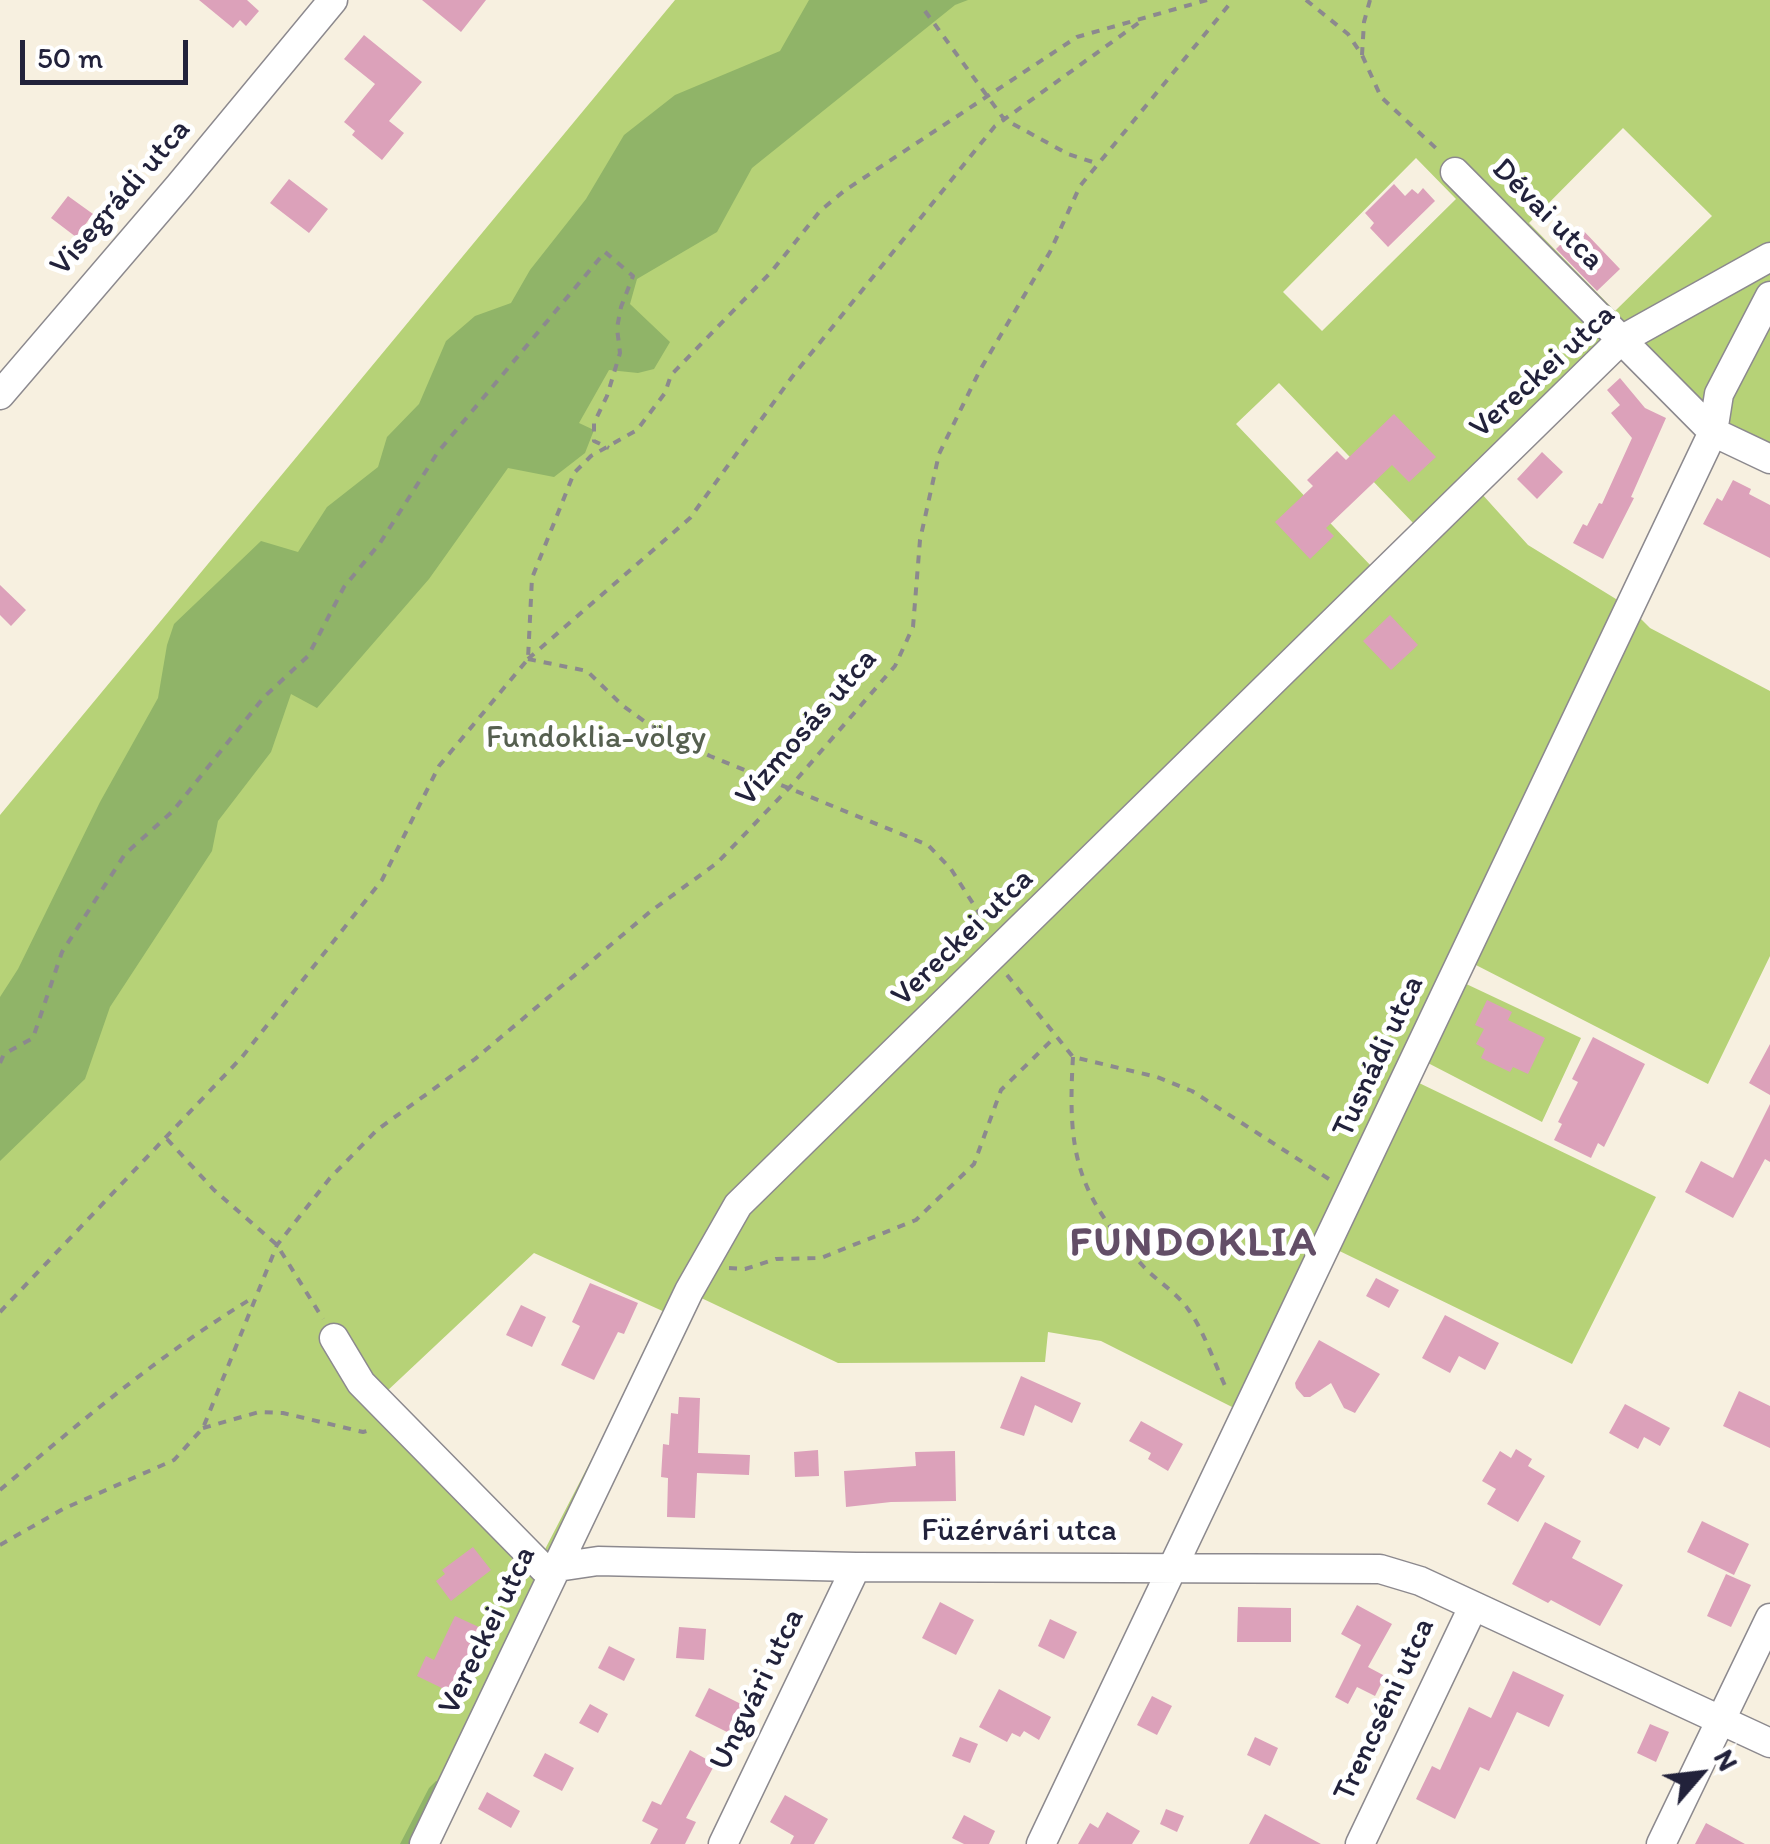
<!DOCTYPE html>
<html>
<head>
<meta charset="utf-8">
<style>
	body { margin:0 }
	#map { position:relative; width:1770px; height:1844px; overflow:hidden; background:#f7f0e0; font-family:Itim,sans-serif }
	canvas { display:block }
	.north { position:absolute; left:1650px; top:1724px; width:100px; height:100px; -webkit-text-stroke:8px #fff; paint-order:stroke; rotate:62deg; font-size:28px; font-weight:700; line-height:40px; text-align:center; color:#22223b }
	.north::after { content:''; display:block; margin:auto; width:35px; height:45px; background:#22223b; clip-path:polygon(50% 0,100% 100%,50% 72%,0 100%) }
	.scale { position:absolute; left:20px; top:40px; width:168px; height:45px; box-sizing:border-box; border:5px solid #22223b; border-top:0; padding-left:12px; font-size:30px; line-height:35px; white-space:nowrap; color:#22223b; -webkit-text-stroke:8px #fff; paint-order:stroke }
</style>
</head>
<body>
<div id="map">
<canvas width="1770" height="1844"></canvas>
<div class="north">N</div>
<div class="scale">50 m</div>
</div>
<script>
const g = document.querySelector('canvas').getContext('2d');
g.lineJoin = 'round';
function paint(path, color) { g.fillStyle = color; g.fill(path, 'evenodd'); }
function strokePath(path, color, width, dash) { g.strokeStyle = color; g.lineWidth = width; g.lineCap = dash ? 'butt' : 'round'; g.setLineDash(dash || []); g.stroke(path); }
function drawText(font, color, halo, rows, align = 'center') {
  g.font = font + ' Itim,sans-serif'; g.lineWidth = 10; g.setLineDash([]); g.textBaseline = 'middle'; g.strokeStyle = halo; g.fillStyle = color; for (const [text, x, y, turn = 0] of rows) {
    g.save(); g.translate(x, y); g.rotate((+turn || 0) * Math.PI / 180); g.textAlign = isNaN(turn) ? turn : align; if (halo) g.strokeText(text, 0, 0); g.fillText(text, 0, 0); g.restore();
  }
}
const green = new Path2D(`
	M675,0H1770V447L1728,427L1638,339L1481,493L1528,545L1629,607L1650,628L1770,691V956L1708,1084L1472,963L1462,982L1581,1038L1542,1122L1426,1062L1417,1082L1656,1197L1572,1364L1323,1243L1240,1411L1101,1341L1048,1332L1045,1362L838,1363L695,1295L417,1844H0V815ZM1623,128L1712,216L1615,311L1529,223ZM1416,158L1456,199L1322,331L1283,292ZM1279,383L1415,525L1372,567L1236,424ZM534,1253L667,1313L540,1559L386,1392Z`);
const forest = new Path2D(`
	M809,0H968L955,5L752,168L717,232L637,279L630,304L670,342L654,369L638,373L609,370L579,423L594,430L585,453L554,477L508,468L429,579L317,708L291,694L271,752L218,821L212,851L110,1007L85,1079L0,1161V997L18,969L100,802L158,698L167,645L174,624L261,541L298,552L327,507L378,467L387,437L419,404L446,341L475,316L511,303L530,270L586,199L624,135L675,95L780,51Z
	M436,1781L447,1783L417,1844H400L429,1788Z`);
const building = new Path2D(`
	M199,0H247L259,11L246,26L240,20L233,28Z
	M422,0H486L461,32Z
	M364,35L422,82L389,121L404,133L382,160L352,135L355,131L344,122L375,84L344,59Z
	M289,179L328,209L309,233L270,203Z
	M1394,184L1405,196L1412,189L1418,194L1423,188L1435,201L1388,247L1370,228L1374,223L1365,213Z
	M68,196L93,214L76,237L51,218Z
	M1579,226L1620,269L1597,291L1556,249Z
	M1620,378L1645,408L1666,418L1631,497L1634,498L1603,559L1573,543L1583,524L1587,526L1599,503L1602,504L1632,438L1611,413L1620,405L1607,390Z
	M1394,414L1436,457L1409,482L1392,465L1326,528L1334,536L1310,559L1275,522L1313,486L1307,480L1337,451L1346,460Z
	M1542,452L1563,472L1537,499L1517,479Z
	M1733,480L1751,489L1749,494L1770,505V558L1703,524L1717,498L1722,501Z
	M0,585L26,610L11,626L0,615Z
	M1390,615L1418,645L1391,670L1363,641Z
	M1487,1000L1512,1012L1508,1020L1545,1038L1528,1074L1513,1067L1510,1072L1481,1058L1485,1049L1476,1044L1484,1029L1475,1025Z
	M1593,1037L1645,1064L1604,1147L1598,1143L1591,1158L1554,1140L1562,1124L1558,1122L1578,1082L1572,1079Z
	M1770,1044V1095L1749,1083Z
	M1770,1104V1162L1765,1159L1733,1218L1685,1192L1701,1161L1733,1178Z
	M1376,1278L1399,1290L1389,1308L1366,1296Z
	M590,1283L638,1303L624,1334L618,1332L594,1380L561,1365L580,1326L572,1322Z
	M521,1305L546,1317L532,1347L506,1335Z
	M1445,1315L1499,1343L1485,1370L1459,1356L1450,1373L1422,1358Z
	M1319,1340L1380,1374L1355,1413L1344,1408L1331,1383L1310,1397H1304L1296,1388L1295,1383Z
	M1021,1376L1081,1403L1072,1423L1035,1405L1024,1436L1000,1428Z
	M1739,1391L1770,1406V1448L1723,1426Z
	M679,1397L700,1398L698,1453L750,1455L749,1475L697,1473L695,1518L667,1517L668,1478L661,1477L663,1444L669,1445L671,1413L678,1414Z
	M1625,1404L1670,1428L1660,1446L1644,1437L1638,1449L1609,1433Z
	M1141,1421L1183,1444L1168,1471L1148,1459L1151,1453L1129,1441Z
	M1516,1449L1532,1459L1528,1466L1545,1476L1518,1522L1487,1504L1496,1489L1482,1481L1500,1451L1511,1458Z
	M818,1450L819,1476L795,1477L794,1452Z
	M955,1451L956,1501L891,1502L846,1507L844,1471L916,1466L915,1452Z
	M1702,1521L1749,1544L1734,1575L1687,1552Z
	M1545,1522L1581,1541L1572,1558L1623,1585L1600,1626L1551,1600L1548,1603L1512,1584Z
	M473,1547L491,1570L451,1601L436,1581L445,1574L442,1570Z
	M1726,1574L1751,1585L1731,1627L1707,1616Z
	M940,1602L974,1620L956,1655L922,1638Z
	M1357,1605L1392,1624L1368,1667L1385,1676L1375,1696L1357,1687L1348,1704L1335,1697L1361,1645L1341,1634Z
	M1238,1607L1291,1608V1642H1237Z
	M455,1616L483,1629L452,1693L417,1676L426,1656L434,1660Z
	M1050,1619L1077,1632L1064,1659L1038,1646Z
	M679,1627L706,1629L704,1660L676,1658Z
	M609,1646L635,1659L624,1681L598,1668Z
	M1513,1671L1564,1695L1549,1727L1517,1712L1489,1771L1480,1767L1455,1819L1416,1799L1432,1766L1440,1770L1469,1707L1491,1718Z
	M709,1688L749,1708L735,1736L695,1716Z
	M999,1689L1051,1717L1039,1740L1024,1731L1020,1737L1012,1733L1007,1742L979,1727Z
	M1152,1696L1172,1706L1157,1735L1137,1725Z
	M590,1704L608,1714L598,1733L579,1723Z
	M1650,1724L1669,1732L1656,1762L1637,1753Z
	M960,1737L978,1744L970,1763L952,1756Z
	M1255,1737L1278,1748L1270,1766L1247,1755Z
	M690,1750L715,1764L686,1818L696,1822L685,1844H650L658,1829L642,1821L652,1801L661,1805Z
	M545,1753L574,1768L562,1791L533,1776Z
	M487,1792L520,1811L511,1828L478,1809Z
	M785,1795L828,1819L814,1844H790L794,1836L770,1822Z
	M1166,1809L1184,1816L1177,1832L1160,1824Z
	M1107,1812L1140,1831L1132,1844H1078L1090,1823L1098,1828Z
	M1265,1814L1321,1844H1249Z
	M964,1815L995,1831L989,1844H964L952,1838Z
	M1706,1823L1745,1844H1695Z`);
const path = new Path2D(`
	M1306,0L1348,34L1362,55L1381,97L1439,151
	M925,11L1004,119L1068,154L1099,164
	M1362,55L1364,22L1370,0
	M528,659L690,518L792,377L995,126L1144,19
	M528,659L587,671L622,705L652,727L710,756L928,845L951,869L986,924
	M1007,975L1073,1057L1157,1077L1192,1091L1332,1181
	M1073,1057C1067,1154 1077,1195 1144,1267C1157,1281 1177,1293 1188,1309C1204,1330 1216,1368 1228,1392
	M0,1063L4,1054L33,1038L62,952L125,854L173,811L264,697L308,656L344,587L380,543L438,452L605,252L633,276L621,307L617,328L620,353L607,396L594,423V441L609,448
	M167,1139L214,1190L277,1245L323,1319
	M729,1268L745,1269L776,1259L821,1258L916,1220L974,1164L1001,1090L1055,1037
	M0,1312L242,1057L382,880L439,766L528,659L532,578L574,473L591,456L637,430L665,393L671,375L772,271L820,211L844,191L1077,37L1207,0
	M203,1428L259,1412L283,1413L363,1432L374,1429
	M0,1490C81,1421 162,1353 254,1297
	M0,1545L63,1509L174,1460L203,1428L277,1245L330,1178L377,1130L475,1059L651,911L717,863L790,787L895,666L913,627L920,540L939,454L980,370L1050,252L1080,186L1233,0`);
const street = new Path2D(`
	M1455,172L1713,432L1770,459
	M0,395L179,186L333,0
	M334,1338L361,1383L544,1569L598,1561L856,1567L1380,1569L1420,1581L1770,1743
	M424,1844L689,1291L738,1205L1621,340L1770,257
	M723,1844L856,1567
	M1041,1844L1713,432L1719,394L1770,296
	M1360,1844L1473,1607
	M1661,1844L1770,1618`);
const streetNames = [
	["Visegrádi utca",121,198,-49],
	["Dévai utca",1547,215,45],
	["Vereckei utca",1543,372,-42],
	["Vízmosás utca",807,728,-49],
	["Vereckei utca",963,938,-44],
	["Tusnádi utca",1379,1057,-65],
	["Füzérvári utca",1019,1532],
	["Vereckei utca",488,1631,-64],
	["Ungvári utca",758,1690,-64],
	["Trencséni utca",1385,1710,-65]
];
const parkNames = [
	["Fundoklia-völgy",596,739]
];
const districtNames = [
	["FUNDOKLIA",1194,1244]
];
paint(green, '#b6d277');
paint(forest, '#90b468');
paint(building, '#dca1ba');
strokePath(street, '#8c898e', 31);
strokePath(path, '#8c898e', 4, [8, 8]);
strokePath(street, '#fff', 28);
drawText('32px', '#22223b', '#fff', streetNames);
drawText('32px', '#566050', '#fff', parkNames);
g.letterSpacing = '2.5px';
drawText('bold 42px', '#634e67', '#fff', districtNames);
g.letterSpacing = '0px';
</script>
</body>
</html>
